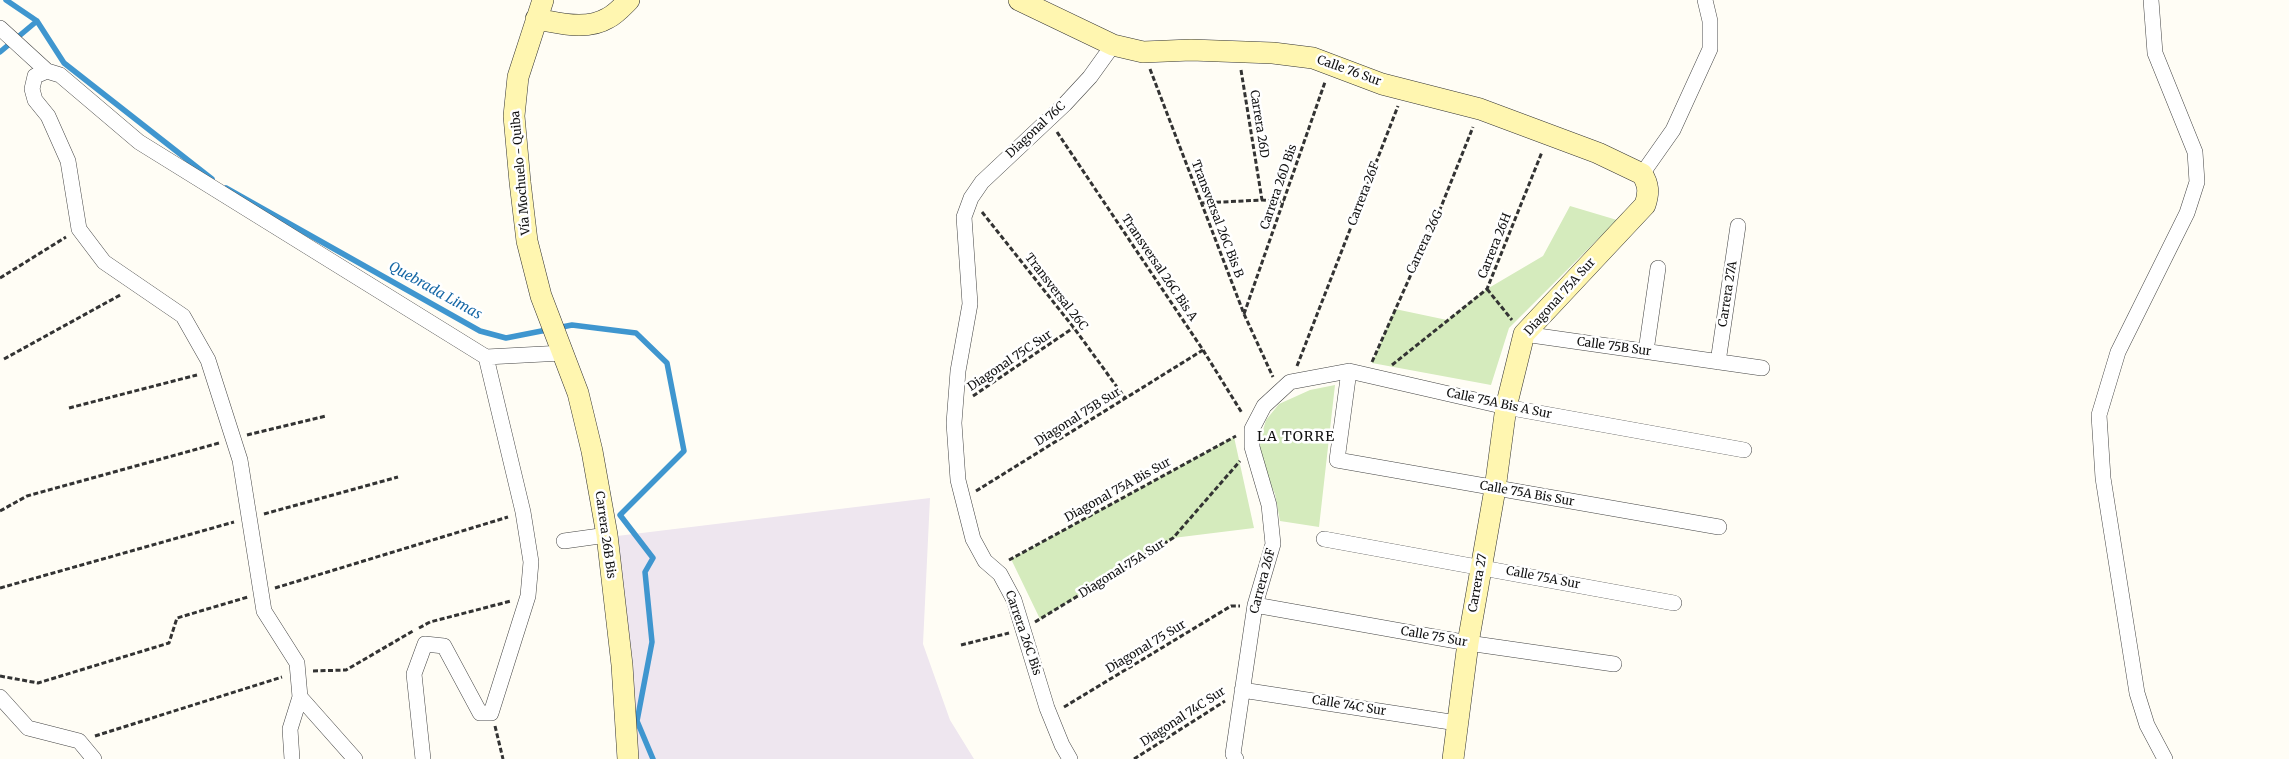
<!DOCTYPE html>
<html>
<head>
<meta charset="utf-8">
<style>
	body { margin:0 }
	canvas { display:block; background:#fffdf5 }
</style>
</head>
<body>
<canvas width="2289" height="759"></canvas>
<script>
const g = document.querySelector('canvas').getContext('2d');
g.lineJoin = 'round';
function paint(path, color) { g.fillStyle = color; g.fill(path, 'evenodd'); }
function strokePath(path, color, width, dash) { g.strokeStyle = color; g.lineWidth = width; g.lineCap = dash ? 'butt' : 'round'; g.setLineDash(dash || []); g.stroke(path); }
function drawText(font, color, halo, rows, align = 'center') {
  g.font = font + ' Merriweather,serif'; g.lineWidth = 5; g.setLineDash([]); g.textBaseline = 'middle'; g.strokeStyle = halo; g.fillStyle = color; for (const [text, x, y, turn = 0] of rows) {
    g.save(); g.translate(x, y); g.rotate((+turn || 0) * Math.PI / 180); g.textAlign = isNaN(turn) ? turn : align; if (halo) g.strokeText(text, 0, 0); g.fillText(text, 0, 0); g.restore();
  }
}
const industrial = new Path2D(`
	M930,498L923,644L950,720L974,759H637L617,536Z`);
const green = new Path2D(`
	M1570,206L1617,220L1509,328L1491,385L1372,363L1395,309L1447,320L1487,289L1543,256Z
	M1335,385L1319,527L1280,521L1275,494L1264,470L1258,447L1266,420L1279,404L1310,390Z
	M1234,437L1254,528L1173,538L1040,619L1011,559Z`);
const stream = new Path2D(`
	M6,0L37,21L64,63L212,179
	M0,52L37,21
	M226,188L480,331L506,338L572,325L636,333L667,363L684,451L620,515L653,558L645,572L652,642L637,721L653,759`);
const path = new Path2D(`
	M1150,69L1244,314L1273,377
	M1241,70L1262,200
	M1057,132L1203,350L1242,413
	M1201,203L1262,200L1284,202
	M982,212L1074,328L1125,398
	M0,278L66,237
	M1487,289L1512,320
	M1244,314L1325,82
	M4,359L122,294
	M1372,362L1441,207L1473,127
	M1392,365L1487,289L1542,152
	M1297,366L1398,106
	M973,396L1073,328
	M69,408L197,375
	M247,435L326,416
	M976,491L1203,350
	M0,511L27,496L219,443
	M264,514L398,477
	M1009,560L1236,436
	M0,588L234,522
	M275,588L508,517
	M1035,622L1173,538L1240,461
	M419,628L430,622L511,601
	M961,645L1009,633
	M313,671L346,670L413,631
	M0,676L38,683L169,643L177,618L248,597
	M1064,707L1231,606H1240
	M495,726L503,759
	M95,736L282,677
	M1134,759L1225,701`);
const street = new Path2D(`
	M2151,0L2155,53L2195,152L2197,182L2187,213L2118,352L2099,415L2103,478L2137,693L2147,725L2165,759
	M0,28L47,71
	M1642,174L1673,130L1710,49V21L1705,0
	M1524,334L1762,368
	M1646,351L1658,268
	M1718,362L1738,226
	M1349,371L1337,460L1719,527
	M1324,539L1674,603
	M564,541L607,535
	M1255,605L1468,643L1614,664
	M1242,690L1457,723
	M0,697L28,728L79,741L94,759
	M300,697L297,663L264,611L240,460L208,360L183,316L104,262L79,229L68,161L48,116L35,100L32,89L35,76L47,71L60,75L139,142L486,357L563,353
	M292,759L290,729L300,697L355,759
	M423,759L414,674L425,644L444,646L480,713H491L528,596L531,562L523,512L486,357
	M1070,759L1062,745L1047,708L1014,600L1000,574L985,561L973,539L958,480L954,423L958,371L970,304L964,217L971,198L982,182L1065,104L1090,77L1113,45
	M1236,759L1233,754L1255,605L1273,544L1269,505L1252,447V429L1264,406L1290,382L1349,371L1506,407L1744,450`);
const secondary = new Path2D(`
	M543,0L518,77L514,116L520,182L527,241L541,296L578,393L592,451L607,535L622,665L628,759
	M1019,0L1113,45L1143,52L1191,50L1273,53L1313,58L1382,84L1480,109L1598,153L1642,174C1649,185 1649,193 1645,205L1524,334L1506,407L1495,489L1468,643L1453,759
	M536,19C560,23 586,31 608,18C616,14 623,6 629,0`);
const streetNames = [
	["Calle 76 Sur",1349,71,20],
	["Carrera 26D",1259,124,81],
	["Diagonal 76C",1036,130,-43],
	["Vía Mochuelo - Quiba",521,173,-95],
	["Carrera 26D Bis",1279,187,-71],
	["Carrera 26F",1364,194,-69],
	["Transversal 26C Bis B",1217,219,69],
	["Carrera 26G",1425,242,-65],
	["Carrera 26H",1495,246,-68],
	["Transversal 26C Bis A",1159,268,56],
	["Transversal 26C",1056,292,52],
	["Carrera 27A",1728,294,-81],
	["Diagonal 75A Sur",1560,297,-48],
	["Calle 75B Sur",1614,347,8],
	["Diagonal 75C Sur",1010,361,-34],
	["Calle 75A Bis A Sur",1499,404,12],
	["Diagonal 75B Sur",1078,417,-32],
	["Diagonal 75A Bis Sur",1118,490,-29],
	["Calle 75A Bis Sur",1527,494,10],
	["Carrera 26B Bis",605,535,82],
	["Diagonal 75A Sur",1122,569,-32],
	["Calle 75A Sur",1543,578,11],
	["Carrera 26F",1263,581,-75],
	["Carrera 27",1478,583,-80],
	["Carrera 26C Bis",1023,633,71],
	["Calle 75 Sur",1434,637,10],
	["Diagonal 75 Sur",1146,647,-31],
	["Calle 74C Sur",1349,706,9],
	["Diagonal 74C Sur",1183,717,-33]
];
const waterNames = [
	["Quebrada Limas",435,291,29]
];
const neighbourhoodNames = [
	["LA TORRE",1296,437]
];
paint(industrial, '#eee6ef');
paint(green, '#d5ebbd');
strokePath(stream, '#3f96cf', 5.5);
strokePath(street, '#444', 16);
strokePath(secondary, '#333', 22);
strokePath(path, '#333', 3, [5, 2.5]);
strokePath(street, '#fff', 15);
strokePath(secondary, '#fff6b0', 21);
drawText('12px', '#111', '#fff', streetNames);
drawText('italic 14px', '#1768a6', '#fff', waterNames);
g.letterSpacing = '1px';
drawText('14px', '#111', '#fff', neighbourhoodNames);
g.letterSpacing = '0px';
</script>
</body>
</html>
